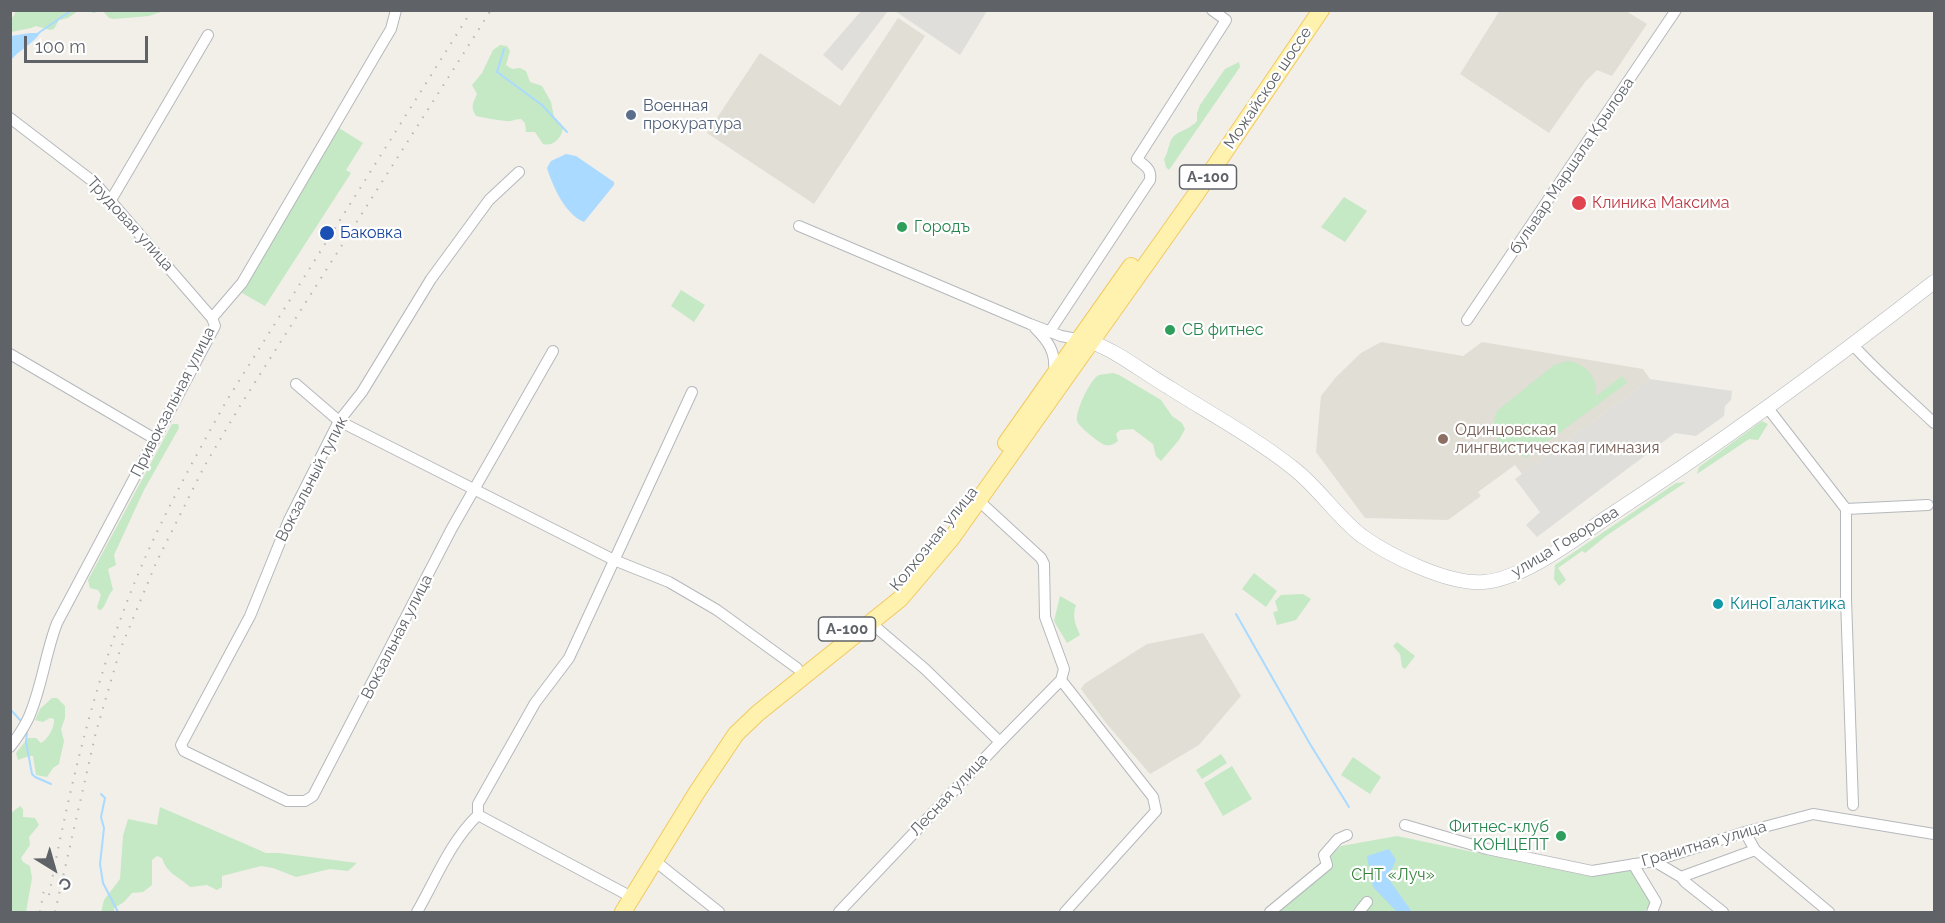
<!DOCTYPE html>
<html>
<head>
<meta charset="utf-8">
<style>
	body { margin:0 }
	#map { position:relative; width:1945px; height:923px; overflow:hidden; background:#f1efe8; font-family:Raleway,sans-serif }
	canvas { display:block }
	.frame { position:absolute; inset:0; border:12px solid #5f6368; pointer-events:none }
	.north { position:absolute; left:24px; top:839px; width:60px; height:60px; -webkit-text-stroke:4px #fff; paint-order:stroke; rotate:143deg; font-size:16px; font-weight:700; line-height:24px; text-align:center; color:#5f6368 }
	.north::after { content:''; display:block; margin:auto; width:21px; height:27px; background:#5f6368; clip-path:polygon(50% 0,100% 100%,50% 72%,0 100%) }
	.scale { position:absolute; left:24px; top:36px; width:124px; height:27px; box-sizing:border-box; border:3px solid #5f6368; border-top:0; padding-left:8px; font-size:18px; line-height:21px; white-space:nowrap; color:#5f6368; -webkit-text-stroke:4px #fff; paint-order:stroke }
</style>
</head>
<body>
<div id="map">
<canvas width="1945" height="923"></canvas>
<div class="frame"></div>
<div class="north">С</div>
<div class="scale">100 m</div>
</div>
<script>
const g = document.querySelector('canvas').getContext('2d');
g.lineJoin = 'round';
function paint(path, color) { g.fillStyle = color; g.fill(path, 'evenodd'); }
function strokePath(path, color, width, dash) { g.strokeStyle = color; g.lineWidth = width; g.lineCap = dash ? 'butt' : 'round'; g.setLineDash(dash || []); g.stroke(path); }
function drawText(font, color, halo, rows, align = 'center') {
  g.font = font + ' Raleway,sans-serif'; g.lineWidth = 4.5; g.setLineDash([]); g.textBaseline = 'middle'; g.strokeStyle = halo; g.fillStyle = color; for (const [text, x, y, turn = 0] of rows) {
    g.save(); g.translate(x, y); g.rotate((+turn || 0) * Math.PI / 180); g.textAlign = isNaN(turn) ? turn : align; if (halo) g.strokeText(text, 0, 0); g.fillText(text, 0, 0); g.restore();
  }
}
const industrial = new Path2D(`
	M861,11H888L842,71L823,55Z
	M895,11H987L960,55Z
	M1650,379L1732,391L1731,400L1725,406L1724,416L1696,436L1675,433L1537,537L1526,525L1540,512L1515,479Z`);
const education = new Path2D(`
	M1500,10L1626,11L1647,24L1612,76L1597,70L1585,82L1549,133L1460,74Z
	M898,18L925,36L814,204L707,133L760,53L840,106Z
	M1381,342L1463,356L1482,342L1643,369L1650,379L1522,474L1515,465L1478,492L1481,496L1448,520L1365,518L1316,452L1321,396L1336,377L1361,353Z
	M1203,633L1241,696L1199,745L1150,774L1106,723L1081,689L1084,684L1147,644Z`);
const green = new Path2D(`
	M15,11V10L78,11L68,18L59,20L54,29L50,30L36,26L31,28L11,32V19L15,14Z
	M90,11H164L149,16L113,19L109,18L103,11L93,13Z
	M500,45L507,46L510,51L506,65L512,69L520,68L526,71L530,82L542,86L551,102L554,117L563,129C561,138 553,147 543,144L535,132H526L525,123L521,119C516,119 511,122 506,121C496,120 486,118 476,116C470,107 473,103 477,94L472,85L482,73L493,50Z
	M1239,62L1240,67L1169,170L1166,167L1164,159C1169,152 1168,141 1175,135C1182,130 1190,129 1197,121V113L1200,105L1225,69Z
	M339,128L363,143L346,170L351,173L265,306L242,293Z
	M1344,197L1367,211L1345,242L1321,227Z
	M681,290L705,305L694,322L671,306Z
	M1567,361C1586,363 1598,377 1596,396L1622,376L1627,383L1525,458C1520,452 1515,453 1508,449C1494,442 1491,425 1497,411L1554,365Z
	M1113,373L1119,375L1161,400L1172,416L1182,423L1185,429L1179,440L1161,461L1156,456L1153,444L1133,429L1120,430L1116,434L1118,441C1114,444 1111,446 1105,445C1099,443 1079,427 1077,421C1075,412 1090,379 1099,375C1103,374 1108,374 1113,373Z
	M1762,421L1768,424L1758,440L1749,439L1697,474L1699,467Z
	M172,424H178L179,428L144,490L114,555L116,565L108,569L113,590C107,596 107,604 101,610H99L97,607L101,595L98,590L90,588L88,580Z
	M1686,482L1606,536L1585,553L1582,551L1558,568L1566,580L1559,586L1554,579L1555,565L1676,483Z
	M1254,573L1277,591L1266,607L1242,589Z
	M1303,594L1311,599L1296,620L1277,625L1273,612L1278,611L1275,601L1281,595Z
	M1060,596L1076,605C1072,616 1075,624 1080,635L1067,643L1054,621Z
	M1397,642L1415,656L1405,669L1402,667L1400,654L1393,646Z
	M52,698H57L65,706V718L61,729L64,741L59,764L53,768L47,777L36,775L33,756H29L18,760L16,753L28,738H36L41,743C48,739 55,727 54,719L50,718L43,722L35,720L40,709Z
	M1221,754L1227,763L1202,779L1196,770Z
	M1353,757L1381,777L1370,794L1341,775Z
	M1232,766L1252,799L1223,816L1204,783Z
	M20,806L23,809V817L35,818L39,825L29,837L30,845L21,858L23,862L30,866L32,878L26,912H11V813Z
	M160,807L266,853H279L357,863L348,871L330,869L296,877L273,868L261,866L222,876V887L217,890L207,885L190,887C178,876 167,874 162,858L157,856L152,860V885L143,892L132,893L124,902L114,908V912H101L104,900L120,879L123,836L128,819L157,825Z
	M1397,836L1592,877L1632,870L1653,900L1644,912H1263L1341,846Z`);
const water = new Path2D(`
	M30,33H40C35,42 18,51 11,60V36Z
	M566,154L576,156L614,182V185L584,222C565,214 553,187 547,168L551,161Z
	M1389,849L1396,860L1388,878L1412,912H1397L1373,887L1367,856Z`);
const stream = new Path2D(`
	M37,34L72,10
	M504,49L497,72L542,105L567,132
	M1236,614L1310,744L1349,807
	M10,709L21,721
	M27,730L26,742L32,774L35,777L51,784
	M101,794L105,798L101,817L104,828L100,864L103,883L118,912`);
const street = new Path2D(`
	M10,118L95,183L212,318L215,326L57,623C45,654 42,688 28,719C23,729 17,738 10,747
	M519,172L489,200L431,279L362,392L339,421L289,520L250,616L181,745L184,751L287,801H305L313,796L452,528L553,351
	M111,200L208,35
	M799,226L1030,324L1061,336L1082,340
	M212,318L242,283L382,44L391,29L396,10
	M1467,320L1676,10
	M1035,328C1048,341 1056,352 1054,371
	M1050,331L1150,180C1152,169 1145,166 1137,159L1226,20L1212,10
	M1853,345C1878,373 1907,397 1934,423
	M10,354L155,439
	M296,384L339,421L614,560L669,582L717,610L797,668
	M1767,407L1846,509V599L1853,805
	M979,501L1041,558L1044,564L1045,617L1064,669L1061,680
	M1846,509L1928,505
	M871,623L925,669L1000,742
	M1061,680L1153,797L1156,811L1065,912
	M478,815V804L535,703L569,658L692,392
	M478,815L624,893
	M1405,825L1487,849L1592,871L1654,861L1745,832L1813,814L1934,834
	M1745,832L1755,850L1829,912
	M655,861L719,912
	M1654,861L1681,877L1755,850
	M1633,864L1656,902L1652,912
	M1681,877L1685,882L1723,912
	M417,912C436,879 450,842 478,815
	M839,912L1000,742L1061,680
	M1270,912L1327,865L1324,855L1338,839L1347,835
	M1359,912L1367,902`);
const secondary = new Path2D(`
	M1091,342C1119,352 1144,373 1170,388C1211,414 1255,438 1293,468C1319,488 1337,517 1362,536C1390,556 1449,585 1484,582C1524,579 1576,538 1609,516C1721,443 1829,364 1934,282`);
const primary = new Path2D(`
	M1006,443L1131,266
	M623,912L697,792L736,734L758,713L900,599L951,539L1196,194L1321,10`);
const rail = new Path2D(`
	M49,895C71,780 98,665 145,558C169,504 198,452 227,400L472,10
	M40,912L45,884
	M55,912L96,732L120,650L156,563L205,465L240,406L491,10`);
const markers = [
	[631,115,6,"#5c6f8a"],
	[1579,203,8,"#e0444e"],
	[902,227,6,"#2e9e5b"],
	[327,233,8,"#1a4fb4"],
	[1170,330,6,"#2e9e5b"],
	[1443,439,6,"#8d6e63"],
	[1718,604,6,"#0f9aa8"],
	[1561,836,6,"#2e9e5b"]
];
const shields = [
	[1208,177,57],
	[847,629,57]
];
const shieldNames = [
	["А-100",1208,177],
	["А-100",847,629]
];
const streetNames = [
	["Можайское шоссе",1268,88,-56],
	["бульвар Маршала Крылова",1572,166,-56],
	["Трудовая улица",130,224,48],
	["Привокзальная улица",173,402,-63],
	["Вокзальный тупик",312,479,-63],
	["Колхозная улица",934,539,-51],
	["улица Говорова",1565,542,-31],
	["Вокзальная улица",397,637,-63],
	["Лесная улица",949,795,-47],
	["Гранитная улица",1704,844,-16]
];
const serviceNames = [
	["Военная",643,106],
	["прокуратура",643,124]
];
const healthNames = [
	["Клиника Максима",1592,203]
];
const leisureNames = [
	["Городъ",914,227],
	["СВ фитнес",1182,330],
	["Фитнес-клуб",1549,827,"right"],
	["КОНЦЕПТ",1549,845,"right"]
];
const transitNames = [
	["Баковка",340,233]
];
const educationNames = [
	["Одинцовская",1455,430],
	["лингвистическая гимназия",1455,448]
];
const cultureNames = [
	["КиноГалактика",1730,604]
];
const parkNames = [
	["СНТ «Луч»",1393,875]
];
paint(industrial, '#e0deda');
paint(education, '#e1ded6');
paint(green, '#c5e8c5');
paint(water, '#aadaff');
strokePath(stream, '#aadaff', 2);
strokePath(street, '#b5b8bc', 12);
strokePath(secondary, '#b6babf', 15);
strokePath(primary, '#f2c960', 18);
strokePath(street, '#fff', 10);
strokePath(secondary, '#fff', 14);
strokePath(primary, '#fff2af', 16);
strokePath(rail, '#b6b7b8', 2, [1.5, 8]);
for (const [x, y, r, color] of markers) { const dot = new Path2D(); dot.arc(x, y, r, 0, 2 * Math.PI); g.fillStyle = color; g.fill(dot); strokePath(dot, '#fff', 2); }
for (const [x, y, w] of shields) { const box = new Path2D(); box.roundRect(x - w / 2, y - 12, w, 24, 4.5); g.fillStyle = '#fff'; g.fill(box); strokePath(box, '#5f6368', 1.5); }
drawText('bold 15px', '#5f6368', null, shieldNames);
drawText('16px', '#5f6368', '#fff', streetNames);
drawText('16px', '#4e5e75', '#fff', serviceNames, 'left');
drawText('16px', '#be3a42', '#fff', healthNames, 'left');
drawText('16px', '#27864d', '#fff', leisureNames, 'left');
drawText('16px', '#164399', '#fff', transitNames, 'left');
drawText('16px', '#785e54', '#fff', educationNames, 'left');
drawText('16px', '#0d838f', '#fff', cultureNames, 'left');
drawText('16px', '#348238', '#fff', parkNames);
</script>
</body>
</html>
